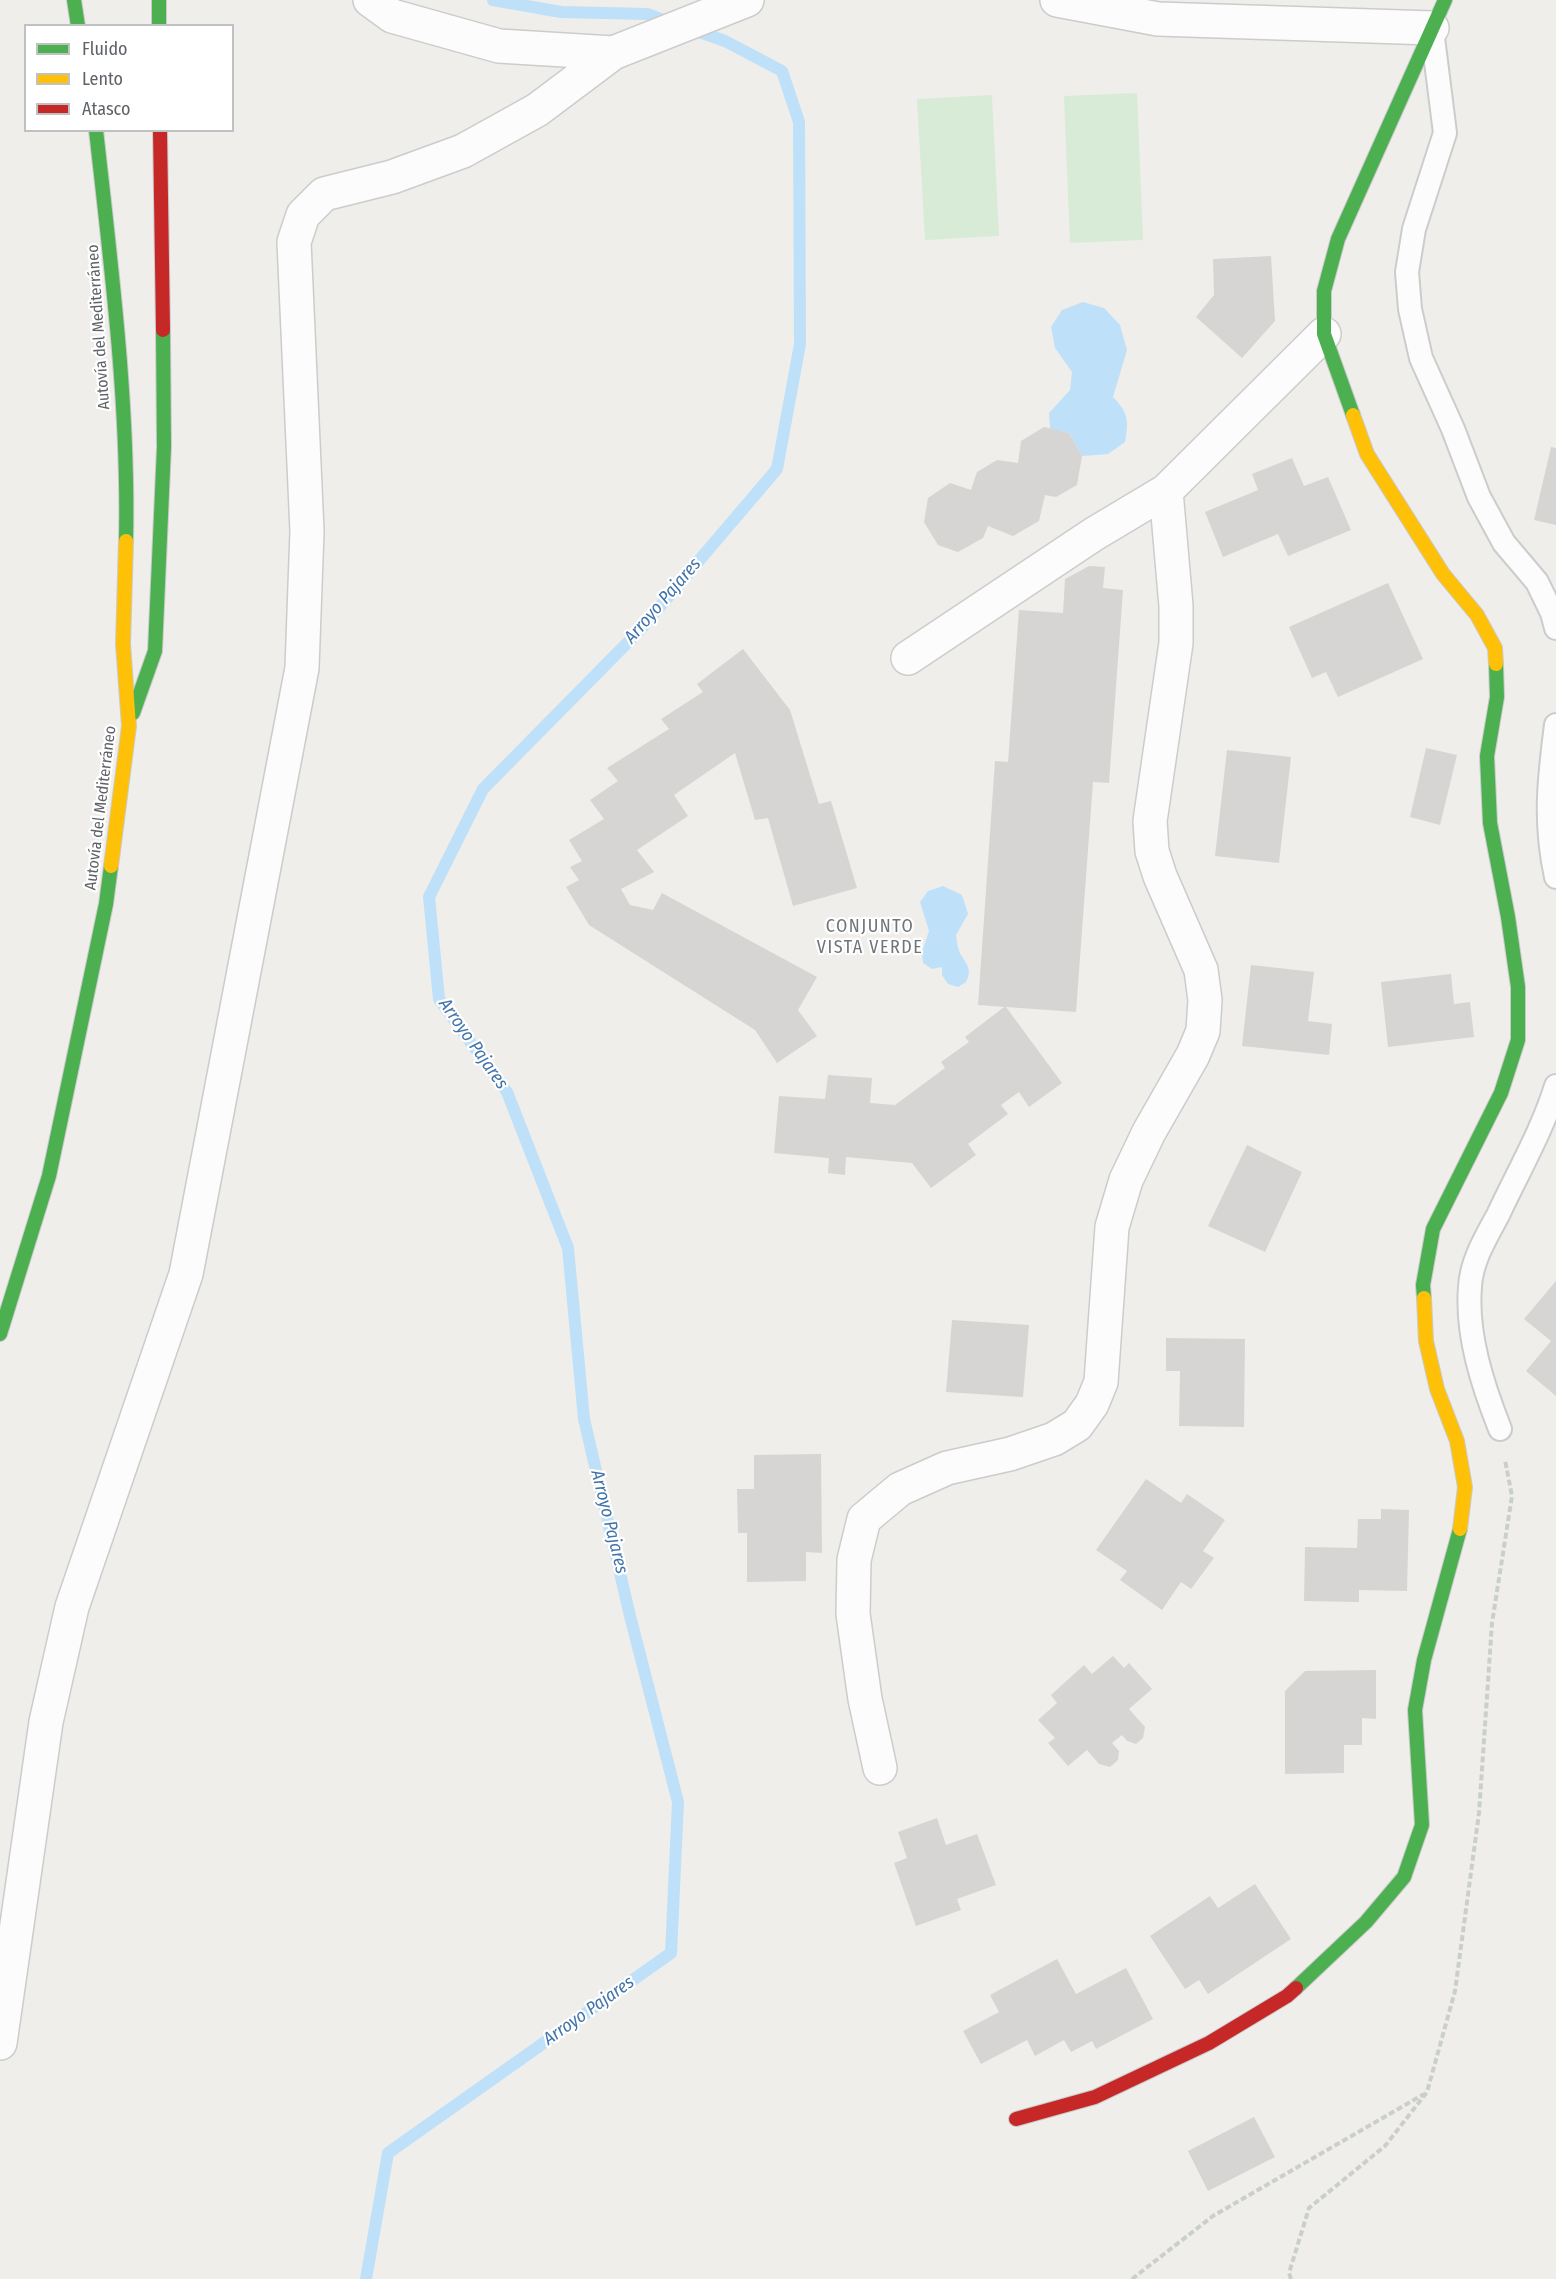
<!DOCTYPE html>
<html>
<head>
<meta charset="utf-8">
<style>
	body { margin:0 }
	#map { position:relative; width:1556px; height:2279px; overflow:hidden; background:#efeeea; font-family:"Fira Sans Condensed",sans-serif }
	canvas { display:block }
	.legend { position:absolute; left:24px; top:24px; width:210px; height:108px; box-sizing:border-box; background:#fff; border:2px solid #bfc1c3; margin:0; padding:8px 10px; list-style:none; font-size:18px; color:#5f6368 }
	.legend li { display:flex; align-items:center; gap:12px; height:30px }
	.legend b { width:30px; border:2px solid #bfc1c3 }
</style>
</head>
<body>
<div id="map">
<canvas width="1556" height="2279"></canvas>
<ul class="legend">
<li><b style="height:8px;background:#4caf50"></b>Fluido</li>
<li><b style="height:8px;background:#ffc107"></b>Lento</li>
<li><b style="height:8px;background:#c62828"></b>Atasco</li>
</ul>
</div>
<script>
const g = document.querySelector('canvas').getContext('2d');
g.lineJoin = 'round';
function paint(path, color) { g.fillStyle = color; g.fill(path, 'evenodd'); }
function strokePath(path, color, width, dash) { g.strokeStyle = color; g.lineWidth = width; g.lineCap = dash ? 'butt' : 'round'; g.setLineDash(dash || []); g.stroke(path); }
function drawText(font, color, halo, rows, align = 'center') {
  g.font = font + ' "Fira Sans Condensed",sans-serif'; g.lineWidth = 4.5; g.setLineDash([]); g.textBaseline = 'middle'; g.strokeStyle = halo; g.fillStyle = color; for (const [text, x, y, turn = 0] of rows) {
    g.save(); g.translate(x, y); g.rotate((+turn || 0) * Math.PI / 180); g.textAlign = isNaN(turn) ? turn : align; if (halo) g.strokeText(text, 0, 0); g.fillText(text, 0, 0); g.restore();
  }
}
const green = new Path2D(`
	M1137,93L1143,240L1070,243L1064,96Z
	M992,95L999,236L925,240L917,99Z`);
const water = new Path2D(`
	M1083,302L1104,308L1120,325L1127,350L1113,397C1128,412 1129,421 1125,442L1108,454L1082,456L1069,433L1050,429L1049,413L1070,390L1072,372L1055,348L1051,327L1062,310Z
	M943,886L962,895L968,914L956,935C957,942 958,950 961,955C968,966 972,970 966,982L958,987L948,984L942,975V967L932,969L923,963L922,952L929,931L920,902L928,891Z`);
const stream = new Path2D(`
	M493,0L561,12L648,14L672,23
	M366,2279L388,2153L671,1953L678,1802L630,1616L584,1419L568,1248L507,1092L439,999L429,897L483,789L639,631L777,469L800,344L799,122L782,71L725,41L691,29`);
const building = new Path2D(`
	M1271,256L1275,321L1242,358L1196,317L1214,295L1213,259Z
	M1044,427L1069,433L1082,456L1077,485L1056,497L1045,495L1039,521L1013,536L988,526L983,538L958,552L938,545L924,522L928,498L950,483L971,490L977,472L997,460L1018,463L1021,441Z
	M1551,447L1556,448V525L1534,520Z
	M1292,458L1304,486L1328,477L1351,530L1288,556L1278,534L1223,557L1205,512L1258,490L1252,474Z
	M1089,566L1105,567L1103,588L1123,590L1109,783L1093,782L1076,1012L1006,1007L1062,1083L1029,1107L1019,1092L1001,1105L1008,1114L968,1144L976,1155L931,1188L912,1163L846,1157L845,1175L828,1173L829,1158L774,1153L779,1096L825,1099L828,1075L872,1078L870,1103L895,1105L945,1068L941,1062L969,1042L965,1037L1004,1007L978,1005L995,761L1008,762L1019,610L1063,613L1065,579Z
	M1388,583L1423,659L1338,697L1326,672L1312,678L1289,627Z
	M743,649L790,710L819,804L831,801L857,888L793,906L768,818L755,820L735,753L674,795L688,816L637,850L654,872L621,889L630,905L653,910L662,893L817,977L798,1010L817,1036L777,1063L755,1030L589,925L566,887L579,880L570,867L582,861L569,840L604,819L590,800L618,781L607,768L669,729L661,719L703,692L697,684Z
	M1426,748L1457,755L1440,825L1410,817Z
	M1227,750L1291,757L1279,863L1215,856Z
	M1251,965L1314,972L1308,1021L1332,1024L1329,1055L1242,1046Z
	M1451,974L1454,1004L1470,1002L1474,1037L1388,1047L1381,982Z
	M1247,1145L1302,1172L1265,1252L1208,1226Z
	M1556,1281V1396L1526,1371L1551,1341L1524,1319Z
	M952,1320L1029,1325L1023,1397L946,1392Z
	M1166,1338L1245,1339L1244,1427L1179,1426L1180,1371H1166Z
	M821,1454L822,1553L806,1552V1581L747,1582V1533H738L737,1489H754V1455Z
	M1146,1479L1181,1503L1187,1494L1225,1520L1203,1551L1214,1558L1191,1589L1181,1582L1162,1610L1120,1580L1127,1571L1096,1550Z
	M1381,1509L1409,1510L1407,1591L1359,1590V1602L1304,1601L1305,1547L1357,1548L1358,1519H1381Z
	M1113,1656L1124,1668L1129,1663L1152,1689L1129,1709L1145,1727L1143,1738L1136,1744L1127,1741L1122,1735L1112,1743L1119,1751L1118,1760L1110,1767L1099,1764L1087,1750L1068,1766L1048,1743L1055,1738L1038,1720L1057,1703L1051,1695L1084,1665L1092,1674Z
	M1376,1670V1719L1362,1718V1745H1344V1773L1285,1774V1691L1305,1671Z
	M937,1818L946,1845L977,1834L996,1885L957,1899L961,1910L916,1926L894,1863L907,1858L898,1832Z
	M1255,1884L1291,1939L1208,1994L1199,1980L1185,1989L1150,1936L1210,1896L1218,1908Z
	M1057,1959L1076,1994L1126,1968L1153,2019L1096,2049L1092,2041L1071,2052L1064,2040L1035,2056L1027,2040L981,2064L963,2031L999,2012L990,1995Z
	M1254,2117L1275,2157L1208,2191L1188,2151Z`);
const path = new Path2D(`
	M1132,2279L1213,2216L1424,2094
	M1291,2279L1289,2273L1309,2208L1385,2146L1427,2092L1455,1991L1479,1813L1492,1623L1512,1496L1505,1460`);
const lane = new Path2D(`
	M1432,30L1445,133L1414,229L1407,272L1410,309L1421,358L1453,429L1479,497L1504,543L1537,582L1552,613L1556,628
	M1556,725C1549,779 1544,822 1556,877
	M1500,1429C1483,1386 1466,1335 1470,1287C1471,1262 1486,1237 1498,1215C1518,1172 1542,1131 1556,1086`);
const street = new Path2D(`
	M370,0L392,16L499,46L613,53L747,0
	M1057,0L1158,19L1432,28
	M908,658L1094,534L1166,491
	M880,1768L865,1699L853,1614L854,1560L864,1519L900,1489L947,1468L1010,1454L1054,1439L1077,1425L1092,1404L1101,1382L1112,1227L1126,1180L1149,1132L1193,1055L1203,1031L1205,1000L1201,970L1160,876L1152,851L1150,821L1176,643V606L1166,491L1324,334
	M0,2043L46,1722L72,1607L186,1274L302,668L307,531L294,242L303,215L324,194L392,177L463,151L537,110L613,53`);
const fast = new Path2D(`
	M74,0L78,26
	M159,0V26
	M96,130C111,266 129,404 126,541
	M1353,415L1324,334V291L1338,239L1445,0
	M133,713L155,651L164,447L163,330
	M1424,1298L1423,1285L1433,1229L1501,1093L1518,1040V987L1508,917L1490,823L1487,756L1497,697L1496,664
	M0,1334L49,1176L106,904L111,866
	M1296,1988L1366,1922L1404,1877L1422,1825L1415,1710L1424,1660L1460,1529`);
const slow = new Path2D(`
	M1353,415L1367,454L1443,574L1477,615L1495,648L1496,664
	M111,866L129,726L123,644L126,541
	M1424,1298L1426,1341L1437,1389L1457,1441L1465,1487L1460,1529`);
const jam = new Path2D(`
	M160,130L163,330
	M1016,2119L1095,2097L1209,2043L1287,1996L1296,1988`);
const streetNames = [
	["Autovía del Mediterráneo",99,327,-94],
	["Autovía del Mediterráneo",101,808,-83]
];
const waterNames = [
	["Arroyo Pajares",663,601,-49],
	["Arroyo Pajares",473,1044,55],
	["Arroyo Pajares",609,1522,76],
	["Arroyo Pajares",589,2011,-35]
];
const neighbourhoodNames = [
	["CONJUNTO",870,927],
	["VISTA VERDE",870,948]
];
paint(green, '#d8ebd6');
paint(water, '#bfe0f9');
strokePath(stream, '#bfe0f9', 12);
paint(building, '#d6d5d3');
strokePath(lane, '#cbcccc', 26);
strokePath(street, '#cbcccc', 36);
strokePath(fast, '#cacacb', 16);
strokePath(slow, '#cacacb', 16);
strokePath(jam, '#cacacb', 16);
strokePath(path, '#cacfcc', 4, [6, 3]);
strokePath(lane, '#fdfcfc', 22);
strokePath(street, '#fdfcfc', 33);
strokePath(fast, '#4caf50', 14);
strokePath(slow, '#ffc107', 14);
strokePath(jam, '#c62828', 14);
drawText('16px', '#5f6368', '#fff', streetNames);
drawText('italic 18px', '#4174aa', '#fff', waterNames);
g.letterSpacing = '1.5px';
drawText('18px', '#70757a', '#fff', neighbourhoodNames);
g.letterSpacing = '0px';
</script>
</body>
</html>
